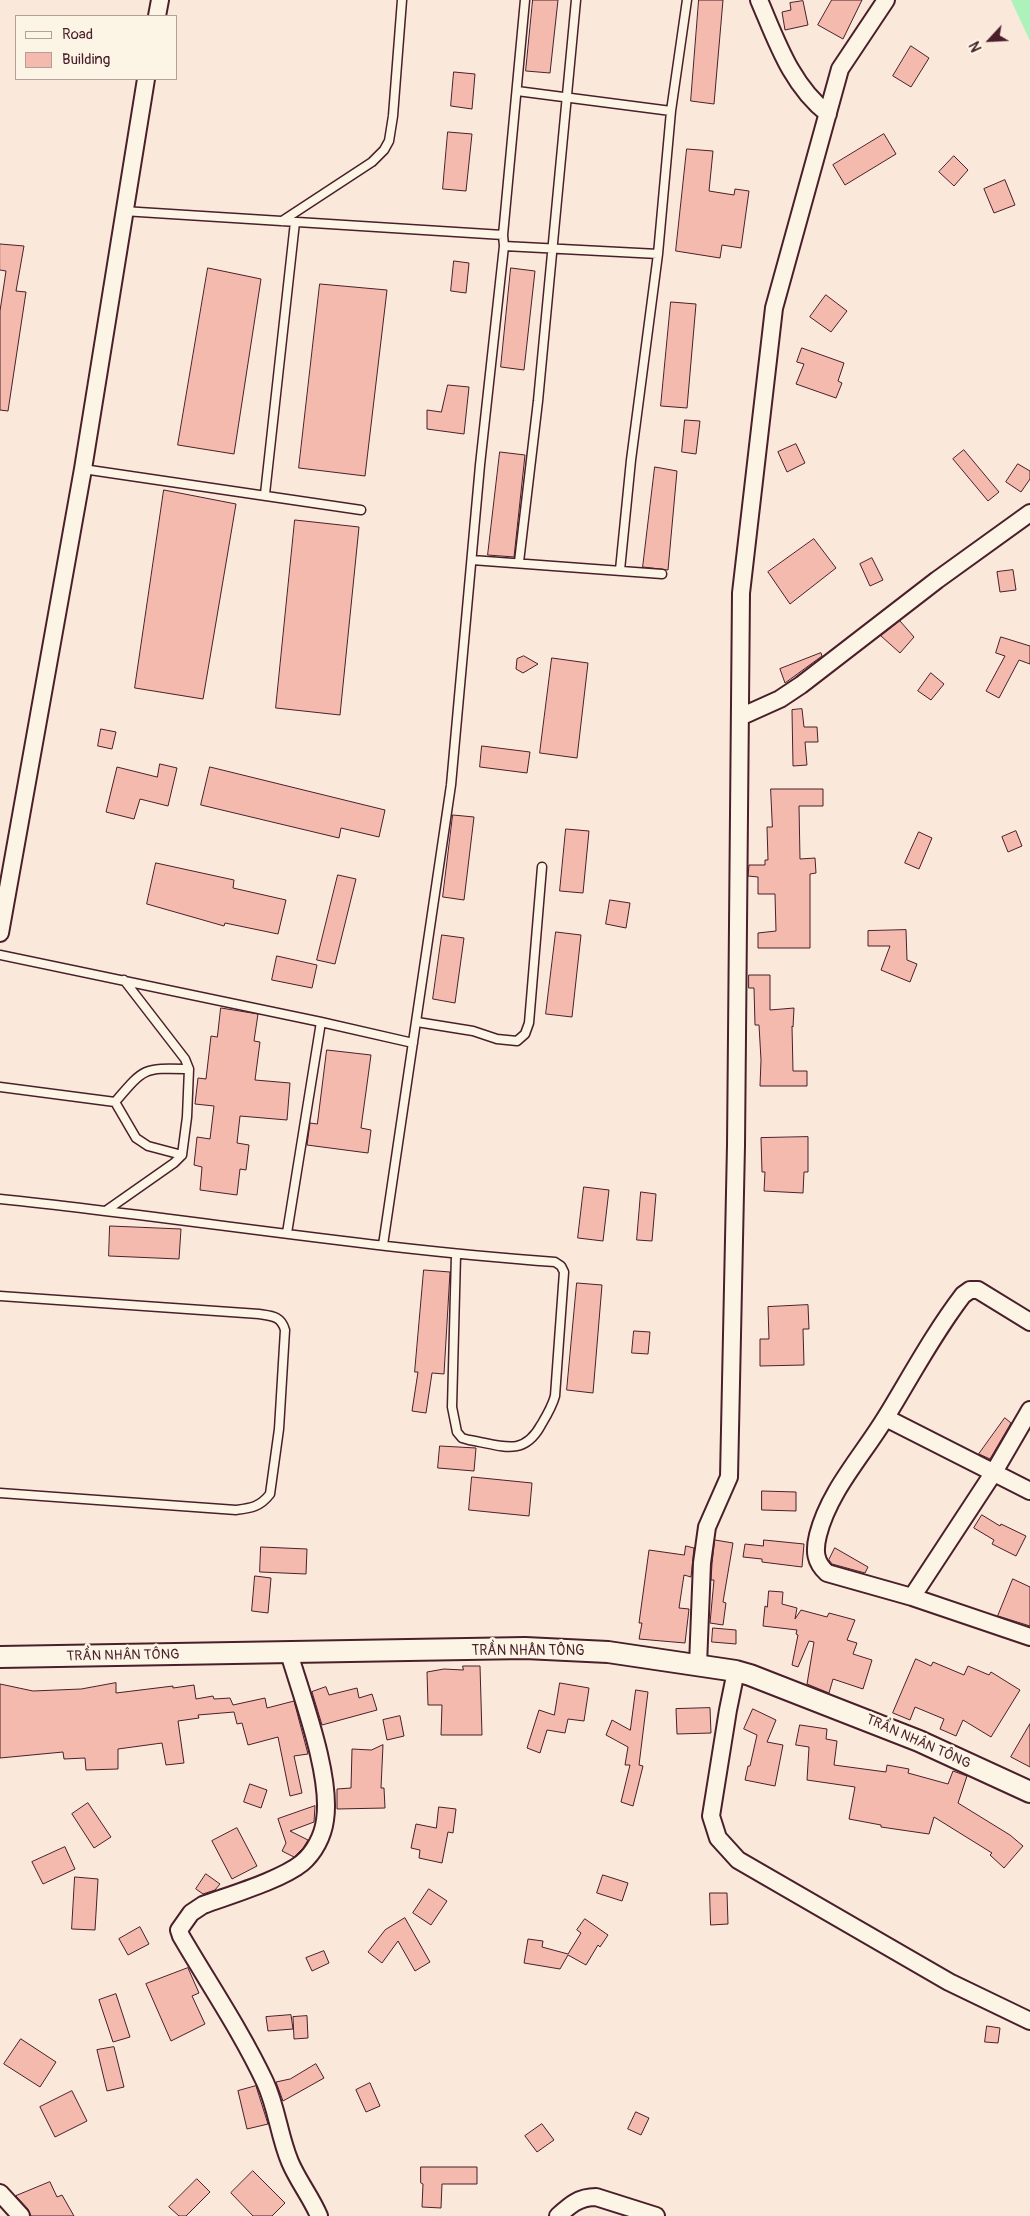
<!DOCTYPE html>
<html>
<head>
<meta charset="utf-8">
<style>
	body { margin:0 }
	#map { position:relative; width:1030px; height:2216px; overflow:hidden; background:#fae9da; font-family:Pangolin,sans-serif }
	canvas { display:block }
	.legend { position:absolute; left:15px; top:15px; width:162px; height:65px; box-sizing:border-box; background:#fcf5e5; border:1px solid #b59f9b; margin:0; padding:6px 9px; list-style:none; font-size:15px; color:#4a1f2b }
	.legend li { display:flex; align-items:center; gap:10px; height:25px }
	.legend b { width:25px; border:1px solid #b59f9b }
	.north { position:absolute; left:965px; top:15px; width:50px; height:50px; -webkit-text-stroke:4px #fcf5e5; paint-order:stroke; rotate:245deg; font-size:14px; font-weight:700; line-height:20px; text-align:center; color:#4a1f2b }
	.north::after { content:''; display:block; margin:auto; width:18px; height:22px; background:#4a1f2b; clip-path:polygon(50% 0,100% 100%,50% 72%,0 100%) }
</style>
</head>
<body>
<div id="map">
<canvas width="1030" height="2216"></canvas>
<ul class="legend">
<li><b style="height:6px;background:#fcf5e5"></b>Road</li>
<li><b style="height:14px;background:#f4baae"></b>Building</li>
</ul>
<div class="north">N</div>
</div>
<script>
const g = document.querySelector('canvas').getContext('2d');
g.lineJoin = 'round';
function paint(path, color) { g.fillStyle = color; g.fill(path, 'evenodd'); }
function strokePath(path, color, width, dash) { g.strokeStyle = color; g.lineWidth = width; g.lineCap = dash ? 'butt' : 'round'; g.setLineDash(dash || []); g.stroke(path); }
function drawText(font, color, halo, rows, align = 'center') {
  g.font = font + ' Pangolin,sans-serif'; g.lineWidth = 5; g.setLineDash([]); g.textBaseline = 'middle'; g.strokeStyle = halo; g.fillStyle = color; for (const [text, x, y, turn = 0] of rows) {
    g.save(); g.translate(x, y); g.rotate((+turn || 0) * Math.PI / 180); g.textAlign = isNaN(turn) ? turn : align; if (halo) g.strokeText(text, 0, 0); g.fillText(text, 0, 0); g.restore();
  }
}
const green = new Path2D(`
	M1011,0H1030V41Z`);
const building = new Path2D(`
	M533,0H558L550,73L526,71Z
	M699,0H723L714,104L691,101Z
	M832,0H862L843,39L818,25Z
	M803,1L808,25L785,30L782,12L791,10L790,3Z
	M911,46L929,58L911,87L893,76Z
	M454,72L475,74L472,109L451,106Z
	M448,132L472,134L466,191L443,189Z
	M884,134L896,154L845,185L833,165Z
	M687,149L713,151L709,191L734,195L735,189L749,191L741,248L722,245L720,258L676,251Z
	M954,156L968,170L954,186L939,172Z
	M1005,180L1015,205L994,213L984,189Z
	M0,244L24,246L16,291L26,292L8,411L0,410V311L6,271L0,270Z
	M454,261L469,263L466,293L451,291Z
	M208,268L261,279L234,454L178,445Z
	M511,268L535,271L524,370L501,367Z
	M320,284L387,290L365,476L299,468Z
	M826,295L847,311L831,332L810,317Z
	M671,302L696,304L687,408L661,406Z
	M802,348L844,363L838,381L842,383L836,398L796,384L804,364L797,362Z
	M448,385L469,387L464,434L427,429V410L441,412Z
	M685,420L700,421L696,454L682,452Z
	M796,444L805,463L787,472L778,452Z
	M964,450L999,492L988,501L953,459Z
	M500,452L525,455L514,557L488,555Z
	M1018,464L1030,471V479L1021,492L1006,482Z
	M655,467L677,471L668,570L643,567Z
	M164,490L236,504L203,699L135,688Z
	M295,520L359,527L340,715L276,708Z
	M814,539L836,568L790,604L768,572Z
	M872,558L883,580L870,586L860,564Z
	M1013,570L1016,590L1000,592L997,572Z
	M900,621L914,637L900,653L881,636Z
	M1001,637L1030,646V664L1019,660L999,698L986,691L1005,656L996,653Z
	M821,653L822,656L785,683L780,669Z
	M524,656L538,664L523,673L516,669L517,659Z
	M552,658L588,663L577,758L540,753Z
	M931,673L944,684L931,700L918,691Z
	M802,709L804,727H817L818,742H805L807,765L793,766L792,710Z
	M101,729L116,732L112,749L98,746Z
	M482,746L530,752L527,773L480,767Z
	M160,764L177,768L168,806L140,799L134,819L106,812L117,767L157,777Z
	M210,767L385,810L379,837L341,828L339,838L201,805Z
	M771,789H823V806H799L800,859L815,858L816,873L810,874V948H758V933L776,931L775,894H758V877L748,876L749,865H765V860H768L767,827H772Z
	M453,815L474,817L464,900L443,897Z
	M566,829L589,831L583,893L560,891Z
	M1016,831L1022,846L1008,852L1002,837Z
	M919,832L932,838L919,869L905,863Z
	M156,863L234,880L233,888L286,900L278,934L225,923L224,926L147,904Z
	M338,875L356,879L335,964L317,960Z
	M610,900L630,903L626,928L606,924Z
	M906,930L907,960L917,964L910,982L881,970L890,946H868V931Z
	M556,932L581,935L572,1017L546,1014Z
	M442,935L464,938L455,1003L433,999Z
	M277,956L317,965L312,988L272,980Z
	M749,975H770V1010L794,1008L793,1027L792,1026L793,1071H807V1086H760L761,1060L759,1025H755L754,988H749Z
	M221,1008L258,1014L254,1041L260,1042L255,1080L290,1083L287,1120L240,1116L237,1143L249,1145L246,1170L240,1169L237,1195L200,1190L202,1167L194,1165L197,1137L210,1139L214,1106L195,1104L198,1078L206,1079L211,1036L217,1037Z
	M327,1050L371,1055L361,1128L371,1130L368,1153L307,1145L310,1123L317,1124Z
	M808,1137V1172H804L803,1193L764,1191L765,1172H762L761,1138Z
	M584,1187L609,1190L603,1241L578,1238Z
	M641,1192L656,1194L652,1241L637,1240Z
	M110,1226L181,1229L179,1259L109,1256Z
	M424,1270L450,1272L444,1374L432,1373L426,1413L412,1411L418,1372H415Z
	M577,1283L602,1285L593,1393L567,1390Z
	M808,1305L809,1329H803L804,1365L760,1366V1339H769L768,1307Z
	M634,1331L650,1332L648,1354L632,1353Z
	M1005,1418L1011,1423L990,1459L979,1454Z
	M440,1446L476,1448L474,1471L438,1468Z
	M472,1477L532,1483L529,1516L469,1510Z
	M762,1491L796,1492V1511L762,1510Z
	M982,1515L1000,1526L1001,1524L1026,1536L1016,1556L992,1544L994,1540L974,1528Z
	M715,1540L733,1543L723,1602L726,1603L723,1625L710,1623L714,1580H711L712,1564Z
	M764,1540L804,1544L802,1567L762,1562V1559L743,1557L745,1544L763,1546Z
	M686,1546L694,1548L691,1577L684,1575L679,1608L689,1609L685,1643L639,1639L642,1623H639L649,1550L684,1555Z
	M261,1547L307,1549L306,1574L260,1572Z
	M835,1548L868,1567L865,1573L832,1564L829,1560Z
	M255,1576L271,1578L268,1613L252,1611Z
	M1013,1579L1030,1587V1626L998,1616Z
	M769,1591L783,1592L782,1604L797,1608L795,1619L801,1610L827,1617L829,1613L855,1620L847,1640L857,1643L853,1654L872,1660L863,1689L833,1679L829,1693L807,1684L814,1642L809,1641L798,1667L792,1665L798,1635L796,1634L797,1630L763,1626L765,1606L767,1607Z
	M713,1628L736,1630V1644L712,1642Z
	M916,1659L931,1666L933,1662L964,1675L968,1666L989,1675L991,1672L1020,1690L991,1737L963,1720L956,1736L940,1729L944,1719L915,1707L910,1720L893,1713Z
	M463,1666H480L482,1735H441L442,1705H428L427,1672L444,1669L463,1670Z
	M116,1683V1693L173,1686V1688L194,1685L196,1699L213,1696L214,1699L230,1698L233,1705L265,1698L267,1708L294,1701L308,1754L294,1756L302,1793L290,1796L278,1737L248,1745L242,1723L237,1724L234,1712L198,1715L199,1718L178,1721L184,1763L166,1765L162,1743L118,1749V1769L86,1770L85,1758L64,1759L63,1752L0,1758V1684L33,1691L81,1689Z
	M560,1683L589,1688L584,1721L568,1719L565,1733L547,1730L540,1753L527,1748L539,1710L554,1715Z
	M326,1687L329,1695L357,1688L359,1698L372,1694L377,1710L322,1725L312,1692Z
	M636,1690L648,1692L639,1765L643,1766L633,1806L621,1802L630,1765H625L628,1747L606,1735L612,1720L630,1730Z
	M710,1708L711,1733L677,1734L676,1709Z
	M753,1709L776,1720L767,1742L783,1745L775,1786L745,1780L748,1766H750L757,1735L744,1729Z
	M400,1716L404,1736L387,1740L383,1720Z
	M1030,1724V1767L1011,1757Z
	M800,1725L827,1729L826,1739L837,1741L834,1765L886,1772L887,1765L909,1769L908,1773L948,1784L953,1771L967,1776L958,1803L1010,1835L1023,1846L1004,1868L990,1855L992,1853L934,1817L929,1834L881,1827V1825L849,1819L855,1787L807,1780L809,1747L796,1745Z
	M383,1745L381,1788H384L385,1808L337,1809V1789L351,1788L352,1749L371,1750Z
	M250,1784L267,1790L261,1808L244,1802Z
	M88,1803L111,1837L94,1848L72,1814Z
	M315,1806L314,1822L290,1831L308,1840L303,1848L294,1857L282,1851L286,1843L278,1819Z
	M439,1807L456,1809L453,1833L448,1832L442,1863L419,1858L420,1850L411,1848L416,1824L436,1828Z
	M237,1828L257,1866L232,1879L212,1841Z
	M65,1847L75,1869L43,1884L32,1862Z
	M206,1874L220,1884L215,1890L203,1894L196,1889Z
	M603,1875L628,1883L622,1901L597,1893Z
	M75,1877L98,1879L95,1930L72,1929Z
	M429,1889L447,1901L431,1925L413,1913Z
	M710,1893H727L728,1924L711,1925Z
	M405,1918L430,1962L415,1971L398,1941L382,1963L368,1952L385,1930Z
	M585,1919L608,1935L600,1947L598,1945L586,1965L568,1955L560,1969L524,1963L528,1939L543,1941L542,1947L568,1954L581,1933L577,1930Z
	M140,1927L149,1944L128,1955L119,1939Z
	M324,1951L329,1963L312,1971L306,1958Z
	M188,1968L199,1993L192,1996L205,2024L171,2041L146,1984Z
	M116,1994L130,2037L113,2042L99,2000Z
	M291,2015L293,2029L268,2031L266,2017Z
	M307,2016L308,2038L294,2039L293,2017Z
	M987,2026L1000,2028L998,2043L985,2042Z
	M21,2039L56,2062L40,2087L4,2064Z
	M114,2047L124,2087L107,2091L97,2050Z
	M316,2064L324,2078L283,2101L276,2082L290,2079Z
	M370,2083L380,2106L366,2112L356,2090Z
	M256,2086L268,2124L247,2129L238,2091Z
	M72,2091L87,2121L55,2137L40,2107Z
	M636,2112L649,2118L641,2135L628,2129Z
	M542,2124L554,2140L537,2152L525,2136Z
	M421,2167H477V2184H442L441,2208L422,2207L423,2184L421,2183Z
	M253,2171L285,2203L272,2216H253L231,2193Z
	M197,2179L210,2192L186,2216H179L169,2207Z
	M50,2182L57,2197L62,2195L74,2216H31L28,2209L16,2196Z`);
const service = new Path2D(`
	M517,91L671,111
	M123,211L503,235
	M282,221L372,162L384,150L389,141L393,116L402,0
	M504,246L658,254
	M83,469L361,510
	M265,494L295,222
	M472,560L662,574
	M519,562L538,401L576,0
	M620,570L631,460L658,254L671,111L687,0
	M0,955L321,1022L413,1043
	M417,1022L473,1031L497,1039L517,1041L525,1034L529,1023L542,867
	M0,1087L115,1102
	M115,1102L136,1138L148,1146L182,1155
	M115,1102C145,1067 143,1068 189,1069
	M0,1199C185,1218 370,1249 555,1262L561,1266L564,1272L555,1396C552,1407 547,1415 541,1425C523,1458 501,1445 469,1440L462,1438L457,1432L452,1407L456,1255
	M107,1210L174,1163L182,1155L187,1117L189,1069L185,1059L124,980
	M287,1233L321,1022
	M383,1245L451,785L480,465L504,246L503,235L525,0
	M0,1296L259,1314C272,1316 281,1316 285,1330L279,1429L270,1494C260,1507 251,1508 236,1510L0,1493`);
const minor = new Path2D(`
	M759,0C777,42 791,85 828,114
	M157,16L160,0
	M740,717L780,699L801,685L937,580L1030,513
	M0,933L83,469L146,79
	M1030,1322L978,1290H970L963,1295C934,1333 911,1376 886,1417C863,1455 829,1491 818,1535C814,1551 815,1562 827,1573L912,1597L1030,1637
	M886,1418L1030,1491
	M912,1597L994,1472L1030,1410
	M289,1653C302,1697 332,1776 325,1820C323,1836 314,1853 302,1863C281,1880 230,1895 203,1905L191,1913L179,1930L181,1936C209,1984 241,2031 265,2082C277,2108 279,2136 290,2162C298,2181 311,2197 319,2216
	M698,1665L702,1563L707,1527L729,1477L736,1145L741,593L774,308L840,69L886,0
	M736,1671L728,1710L711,1816L718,1838L738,1860L949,1982L1030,2021
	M0,2193L21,2216
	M558,2216C570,2205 579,2197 596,2197L656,2216`);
const tertiary = new Path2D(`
	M0,1657L525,1648L608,1652L736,1671L750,1675L919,1741L1030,1792`);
const streetNames = [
	["TRẦN NHÂN TÔNG",528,1651],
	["TRẦN NHÂN TÔNG",123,1656,-1],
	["TRẦN NHÂN TÔNG",918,1742,24]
];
paint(green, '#adf1bb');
paint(building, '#f4baae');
strokePath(building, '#4a1f2b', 1);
strokePath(service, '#4a1f2b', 11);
strokePath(minor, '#4a1f2b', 20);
strokePath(tertiary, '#4a1f2b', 24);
strokePath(service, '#fcf5e5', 8);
strokePath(minor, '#fcf5e5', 16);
strokePath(tertiary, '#fcf5e5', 20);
drawText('14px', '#4a1f2b', '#fcf5e5', streetNames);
</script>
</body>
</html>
